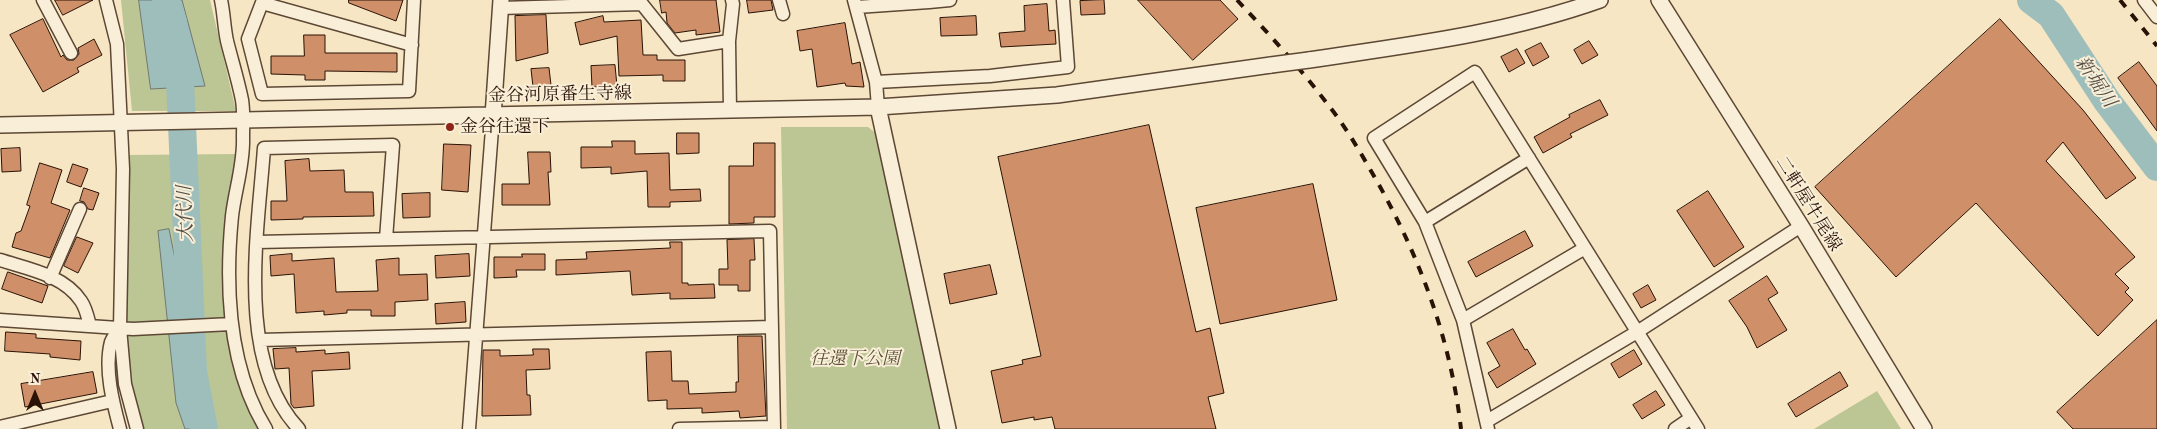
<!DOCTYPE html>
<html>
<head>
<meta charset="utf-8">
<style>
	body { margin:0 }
	#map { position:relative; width:2157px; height:429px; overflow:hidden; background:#f6e6c3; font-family:"Old Standard TT",serif }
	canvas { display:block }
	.north { position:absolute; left:10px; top:369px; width:50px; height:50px; -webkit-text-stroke:4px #f9efd8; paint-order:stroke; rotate:0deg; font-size:14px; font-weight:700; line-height:20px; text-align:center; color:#2a1206 }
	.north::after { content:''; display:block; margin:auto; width:18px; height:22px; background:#2a1206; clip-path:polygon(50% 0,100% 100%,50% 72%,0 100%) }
</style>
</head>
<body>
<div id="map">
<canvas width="2157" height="429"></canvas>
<div class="north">N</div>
</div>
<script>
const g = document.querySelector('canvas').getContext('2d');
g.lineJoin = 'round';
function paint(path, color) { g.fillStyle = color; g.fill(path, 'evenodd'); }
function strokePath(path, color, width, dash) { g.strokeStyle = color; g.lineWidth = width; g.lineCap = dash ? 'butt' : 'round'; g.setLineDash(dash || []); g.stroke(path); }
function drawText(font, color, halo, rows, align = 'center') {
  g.font = font + ' "Old Standard TT","Noto Serif JP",serif'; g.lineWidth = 4; g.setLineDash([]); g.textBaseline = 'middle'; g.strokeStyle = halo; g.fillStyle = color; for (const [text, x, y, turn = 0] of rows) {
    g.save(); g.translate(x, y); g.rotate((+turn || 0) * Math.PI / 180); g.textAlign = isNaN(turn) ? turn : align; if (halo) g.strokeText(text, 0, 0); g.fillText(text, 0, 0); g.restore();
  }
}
const green = new Path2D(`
	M121,0H210L236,111H132Z
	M781,127H868L877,134L941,429H787Z
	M238,154L228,240L242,383L268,429H139L125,384V155Z
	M1877,391L1901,429H1814Z`);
const water = new Path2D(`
	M139,0H182L205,86L151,89Z
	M169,229L209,429H185L176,403L158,231Z`);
const river = new Path2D(`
	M166,0L173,22L180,80L193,372L204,429
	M2031,0L2051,15L2107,101L2157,167`);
const building = new Path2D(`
	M55,0H93L63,15Z
	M349,0H403L396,21L349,3Z
	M660,0H716L720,32L696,35V30L675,33L667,23L666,12L662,13Z
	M747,0H771L773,10L749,13Z
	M1104,0L1105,14L1081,15L1080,1Z
	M1138,0H1220L1238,19L1193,60Z
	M1047,4L1049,31L1055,30L1056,44L1001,47L999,33L1025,31L1024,6Z
	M546,15L548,53L516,61L515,16Z
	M603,16L604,22L641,20L643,55H657V60H685V81H663V75L619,76L617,36L580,45L575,23Z
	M976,16L977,35L941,36L940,18Z
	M43,19L61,57L63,55L67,60H74L79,54L78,48L94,39L102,55L77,68L79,72L43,92L10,35Z
	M2000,19L2083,110L2136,178L2106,199L2063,142L2046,161L2135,257L2115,274L2129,288L2125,292L2133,300L2098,336L1976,203L1896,277L1815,187Z
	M845,23L852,64L860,62L864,87L846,86L845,83L817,87L812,49L800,51L797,31Z
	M304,35H325V53H397V72L325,71V80H305V75L271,74V56H304Z
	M1589,41L1598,55L1582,64L1574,50Z
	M1541,43L1549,57L1533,66L1525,51Z
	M1517,49L1525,63L1509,72L1501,57Z
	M2139,62L2157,86V131L2118,78Z
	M615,65L617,86L592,87L591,66Z
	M549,68L551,85L533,87L531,69Z
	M1600,100L1608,115L1570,134L1572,137L1543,153L1534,137L1570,117L1569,115Z
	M1149,125L1196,332L1210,328L1224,393L1208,397L1216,429H1055L1052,417L1034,420V417L1002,423L991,371L1023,364L1022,360L1041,356L998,157Z
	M677,133H699V153L677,154Z
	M612,141H635V154L669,153L670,190L700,189L701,201L670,202V207H648L647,171L611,174V167L581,168V147H612Z
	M754,143H775V217H754V223L729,224V166H753Z
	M444,144L471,145L468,192L442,190Z
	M20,148L21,171L2,172L1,149Z
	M528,152H550L551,172H548L550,205H502V184H529Z
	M309,159L310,171L344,170L345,192H373L374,216L303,217V219L271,220V201H287L285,161Z
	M40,163L62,170L51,203L70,210L50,258L12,247L16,233L21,231L30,206L27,205Z
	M73,164L88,169L81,187L67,182Z
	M1313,184L1337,300L1220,324L1196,208Z
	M84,188L99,193L93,210L88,209L84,202L80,201Z
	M1708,191L1744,247L1714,267L1677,211Z
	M430,193V217L403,218L402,194Z
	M1525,231L1533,246L1476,277L1468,262Z
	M77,237L93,243L78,273L64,266Z
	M754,239L755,260H750V291H738V285H719V269H728L727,240Z
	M670,242H682V283H688V285L714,284L715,298L670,299V293L632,295L630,271L556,275V260L587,259L586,252L670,248Z
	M292,254V261L334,258L336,292L378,291L376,260L399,258V275L427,274L428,300L395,302V316H371V310H347V313L324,315V311L296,313L294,274L271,276L270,256Z
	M469,254L470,276L436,278L435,256Z
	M522,254H545V270H516L517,277L494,278V257H522Z
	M990,265L997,294L950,304L944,274Z
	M8,272L48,286L42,303L2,289Z
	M1767,276L1778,293L1768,299L1787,330L1757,348L1747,327L1729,301Z
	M1648,285L1656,300L1641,308L1633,294Z
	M465,302L466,322L436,324L435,304Z
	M2157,320V429H2073L2057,412Z
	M1513,329L1525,350L1527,349L1536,364L1497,388L1488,373L1500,366L1487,343Z
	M6,332L36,334V338L81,341L80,360L50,357V354L5,351Z
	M738,336H762L766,416L740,418L739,411L702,413V408L667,409V400L648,401L646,352L671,351L672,381H688L689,394L736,392V382H738Z
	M296,348V352L325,350V354L349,352L350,369L312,371L314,406L294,408L291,404L289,368L275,369L273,349Z
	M533,349H549L550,369L526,370L527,395H530L531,415L482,416L483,350H500V356L533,355Z
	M1634,350L1642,364L1619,378L1611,364Z
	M93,372L97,393L25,407L21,384Z
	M1840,372L1848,386L1796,417L1788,404Z
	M1656,391L1665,405L1642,419L1633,405Z`);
const minor = new Path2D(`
	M43,0L71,53
	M106,0L117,44L123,169L120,328L125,384L137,429
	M221,0C224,14 224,27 227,41C232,61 238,80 242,100C244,112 243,125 243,138C244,164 235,190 232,216C225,287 228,367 266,429
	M263,0L248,39L262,94L409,91L414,0
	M779,0L783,14
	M854,0L876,82L878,107
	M2144,0L2157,17
	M929,2L950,0
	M262,3L412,45
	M857,7L929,2L928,0
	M500,8L642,4L678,49L729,41
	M876,82L990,76L1068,67L1063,0
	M730,110L729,41L733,4L732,0
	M1425,222L1529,158
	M257,242L770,231L774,429
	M0,260C28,269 64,275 81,301C86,308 88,318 90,326
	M50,278L80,209
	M0,320L133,329L231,324
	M1463,320L1585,248
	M120,328C117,332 113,337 111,342C104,369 113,403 120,429
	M260,340L772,327
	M1487,421L1637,332L1801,226
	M0,427L112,401
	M299,429C235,361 258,233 264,148L393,145L386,239
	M469,429L493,116
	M679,429L774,427
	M1488,429L1463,320L1425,222L1374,138L1475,72L1698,429
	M1675,429L1691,418`);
const tertiary = new Path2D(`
	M1659,0L1801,226L1924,429
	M1309,60C1409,45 1504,34 1600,0
	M878,107L948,429
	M493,116L501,0
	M0,125L878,107L1057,95L1271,65`);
const rail = new Path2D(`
	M1237,0C1269,34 1301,69 1329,106C1348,130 1363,157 1378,183C1421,260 1451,341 1461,429
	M2120,0L2157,46`);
const tertiaryBridge = new Path2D(`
	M1271,65L1309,60`);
const markers = [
	[450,127,5,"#8f2418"]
];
const streetNames = [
	["金谷河原番生寺線",560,95,-1],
	["二軒屋牛尾線",1808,204,58]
];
const poiNames = [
	["金谷往還下",460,127]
];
const parkNames = [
	["往還下公園",855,359]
];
const waterNames = [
	["新堀川",2095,82,56],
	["大代川",186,214,-92]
];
paint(green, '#bcc594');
paint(water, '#9ebebb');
strokePath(water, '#707973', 1);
strokePath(river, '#9ebebb', 28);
paint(building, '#ce8f69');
strokePath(building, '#2a1206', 1);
strokePath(minor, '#5d4735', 15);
strokePath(tertiary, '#5d4735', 18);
strokePath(minor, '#f9efd8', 12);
strokePath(tertiary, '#f9efd8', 15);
strokePath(rail, '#2a1206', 4, [9, 9]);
strokePath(tertiaryBridge, '#5d4735', 18, []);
strokePath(tertiaryBridge, '#f9efd8', 15);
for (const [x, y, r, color] of markers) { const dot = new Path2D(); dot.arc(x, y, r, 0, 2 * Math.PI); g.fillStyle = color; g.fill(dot); strokePath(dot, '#f9efd8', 2); }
drawText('18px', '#2a1206', '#f9efd8', streetNames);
drawText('18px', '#2a1206', '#f9efd8', poiNames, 'left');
drawText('italic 18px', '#5d5138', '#f9efd8', parkNames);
drawText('italic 19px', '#534e45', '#f9efd8', waterNames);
</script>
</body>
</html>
